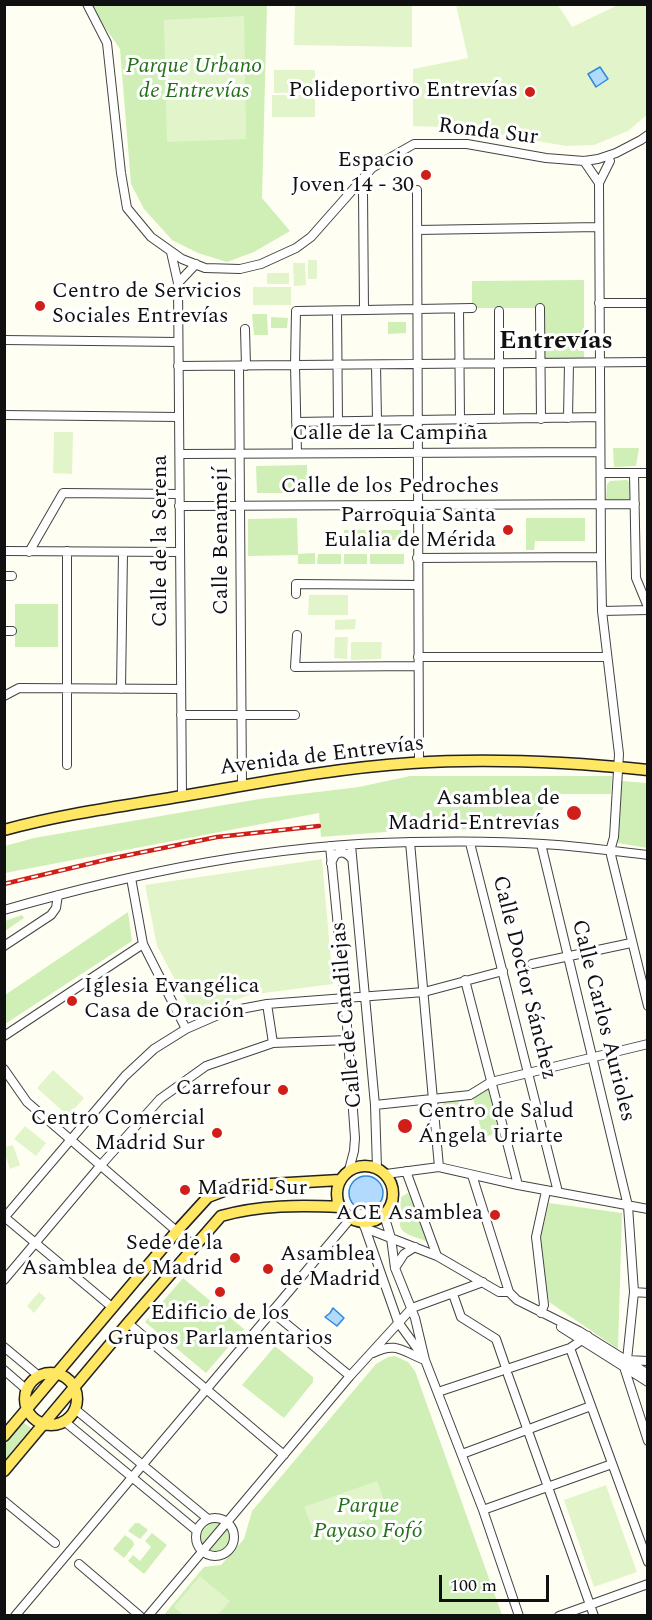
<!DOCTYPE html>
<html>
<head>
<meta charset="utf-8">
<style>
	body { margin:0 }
	#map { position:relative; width:652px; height:1620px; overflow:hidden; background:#fffef3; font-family:Spectral,serif }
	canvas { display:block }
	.frame { position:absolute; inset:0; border:6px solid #101010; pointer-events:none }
	.scale { position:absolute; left:439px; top:1575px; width:110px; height:27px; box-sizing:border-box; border:3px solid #101010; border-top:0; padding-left:8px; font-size:18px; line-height:21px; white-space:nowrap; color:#101010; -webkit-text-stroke:4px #fff; paint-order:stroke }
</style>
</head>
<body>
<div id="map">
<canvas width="652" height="1620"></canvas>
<div class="frame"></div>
<div class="scale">100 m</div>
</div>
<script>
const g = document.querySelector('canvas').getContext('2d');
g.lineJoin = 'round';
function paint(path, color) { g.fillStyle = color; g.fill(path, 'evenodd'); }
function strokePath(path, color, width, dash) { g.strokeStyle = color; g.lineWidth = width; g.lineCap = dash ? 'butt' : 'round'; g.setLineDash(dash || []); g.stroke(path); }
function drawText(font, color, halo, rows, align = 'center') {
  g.font = font + ' Spectral,serif'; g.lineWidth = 6; g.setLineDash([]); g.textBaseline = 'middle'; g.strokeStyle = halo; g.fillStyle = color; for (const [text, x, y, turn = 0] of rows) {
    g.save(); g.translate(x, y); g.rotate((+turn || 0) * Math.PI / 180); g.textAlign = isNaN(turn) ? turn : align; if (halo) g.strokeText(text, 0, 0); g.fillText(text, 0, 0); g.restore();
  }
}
const green = new Path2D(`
	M89,5H267L262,198L290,231L254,252L227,262L198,253L172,240L144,209L131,184L120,49Z
	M584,280V359H544L543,308H472V281Z
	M252,314H267L268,335H254Z
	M271,317L288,318L287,328H271Z
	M388,322H406V333L388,334Z
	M613,448H639L636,466L614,467Z
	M307,465V493H257L256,466Z
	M627,480L631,484L630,500L608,502L606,500L607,484L610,481Z
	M297,518L298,554L315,553V564H298V555L248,556V519Z
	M526,518H585V541H535L534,550H526Z
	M344,530H367V540L344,541Z
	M370,530H406V540H370Z
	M318,554H341V564H317Z
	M344,554H367V564H344Z
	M370,554H404V564H370Z
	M15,604H58V647H15Z
	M410,776H612L611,794H547L537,829L410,830L321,837L319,813L5,873V846L34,838L259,799L359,787Z
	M622,781L647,783V848L618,843Z
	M128,912L132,941L5,1024V995Z
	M22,915L24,918L5,931V921Z
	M488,1088L499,1133L483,1137L473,1098Z
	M463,1100L465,1119L445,1120L443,1102Z
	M408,1193L431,1243C395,1229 399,1236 401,1197Z
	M549,1203L622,1213L618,1349L549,1302L540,1240Z
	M183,1278L244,1329L206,1373L145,1322Z
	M275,1346L313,1377V1382L284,1418L242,1385Z
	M395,1356L408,1362L415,1371L502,1615L163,1616L204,1567L221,1565L244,1539L252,1511L376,1364L388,1357Z
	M23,1422L33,1430L5,1464V1444Z
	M214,1520L222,1523L202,1547C194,1535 201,1524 214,1520Z
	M135,1523H139L148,1530L140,1539L128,1531Z
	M228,1528C239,1543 223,1559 207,1552Z
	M152,1533L167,1545L144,1574L128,1561L133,1555L140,1561L151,1547L145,1541Z
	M125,1535L133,1541L134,1545L124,1558L113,1549Z`);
const pitch = new Path2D(`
	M295,5H412V47L294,45Z
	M456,5H558L572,27L618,5H647V115L628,131L594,145L566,146L464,128L413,126V69L468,58Z
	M244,16L246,139L167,142L164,20Z
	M274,70H315V92L274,93Z
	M272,95H315V117H272Z
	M308,260H317V279H308Z
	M293,263H305L306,285L294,286Z
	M267,273H289V284H267Z
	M253,287H291V305H253Z
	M54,432H73L72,474L53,473Z
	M309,595H348V615H308Z
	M356,619L355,629L335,630V620Z
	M335,637H348L347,659L334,658Z
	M351,642H382L381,659L351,660Z
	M322,859L333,984L249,995L194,1015L157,946L145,885Z
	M53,1070L84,1098L68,1116L37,1088Z
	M25,1126L46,1143L36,1156L14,1139Z
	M13,1145L20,1165L10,1169L5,1154V1147Z
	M39,1292L46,1298L34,1313L27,1306Z
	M377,1481L388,1512L316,1538L304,1507Z
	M606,1485L637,1572L594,1587L564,1500Z
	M200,1576L230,1601L218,1615H183L174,1607Z`);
const water = new Path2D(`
	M600,67L608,79L596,87L588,74Z
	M349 1193a17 17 0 1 1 34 0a17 17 0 1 1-34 0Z
	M333,1308L344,1318L337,1326L325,1317L330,1313Z`);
const minor = new Path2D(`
	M87,4L107,43L121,173L127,208L151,237L182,259L205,268L240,269L261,264L296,248L311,237L372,168L414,144H467L546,158L584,161L598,159L616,153L641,140L648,135
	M608,156L610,161L599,183L601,557L602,611L619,754L614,837L610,851L648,1006
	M584,161L599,183
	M417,190L419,763
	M417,230L599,227
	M171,252L178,283L182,796
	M178,283L196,264
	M599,303H648
	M540,308L541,419
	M459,309L460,419
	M364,310L472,308
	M337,311L338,421
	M499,311V419
	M245,329L246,366
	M4,340L178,342
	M376,365L377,420
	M178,366L648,362
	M239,366L242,786
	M4,415L178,417
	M568,418L569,363
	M296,422L600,417
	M297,453L295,365L296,311L364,310L363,192
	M180,454L600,452
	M601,473H648
	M634,473L636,578L648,607
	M179,506L635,504
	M4,551L179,552
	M67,551V765
	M29,552L63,493L179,494
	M417,558L601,557
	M4,576H12
	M296,594V584L417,585
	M602,611L648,610
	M4,631H12
	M297,635L295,667L418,666
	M418,657H607
	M121,689L123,552
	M4,696L19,688L181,689
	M181,715H295
	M410,842L439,1167
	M470,843L558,1192
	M541,844L628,1206L634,1292L627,1360
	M351,845L375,1105L377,1168
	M330,846L345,998L355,1138L354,1151L349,1170
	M331,863L335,855C342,850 347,853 352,859
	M131,878L143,944L186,1029
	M4,910C137,872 274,844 412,842C454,841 501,841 543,844C578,846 613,851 648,855
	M4,946L51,915L56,908L58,895
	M532,964L631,943
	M465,980L518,1185
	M267,1004L273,1043
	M4,1036L143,944
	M4,1069L27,1102L195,1247
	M375,1105L470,1095L491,1082L648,1044
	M406,1171L437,1256
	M386,1174L439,1167L518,1185L648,1209
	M472,1175L509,1292
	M384,1215L391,1238L395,1268L415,1318L425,1360L483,1510L519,1616
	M4,1218L125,1076L154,1049L186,1029L225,1012L267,1004L424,992L503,971
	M8,1220L113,1308
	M362,1222L365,1228L437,1256L499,1292H509L517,1300L579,1331L648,1374
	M365,1228L398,1322L424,1358
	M395,1268L404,1254L415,1247
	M4,1280L101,1165L160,1099L206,1066L273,1043L347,1040
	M634,1292L648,1293
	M454,1297L461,1317L496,1339L505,1365
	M272,1312L350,1376
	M541,1313L544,1305L536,1237L546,1191
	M128,1323L284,1455
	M561,1327L648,1382
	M4,1347L39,1376
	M570,1348L648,1562
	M373,1353C395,1342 401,1350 422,1359
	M627,1360L648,1361
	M624,1367L648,1441
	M4,1370L27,1390
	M508,1375L594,1616
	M438,1392L570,1348L588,1336
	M75,1409L208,1519
	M64,1421L197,1531
	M462,1454L591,1406
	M4,1501L55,1543
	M483,1510L612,1464
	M196 1537a19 19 0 1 1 38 0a19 19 0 1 1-38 0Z
	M79,1564L140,1616
	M15,1616L351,1218
	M148,1616L350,1376L412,1308L483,1282
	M559,1616L648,1584`);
const major = new Path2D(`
	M4,830C63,814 123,806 183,796C259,783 335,768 412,763C489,758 570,762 648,770
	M337 1194a28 28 0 1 1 56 0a28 28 0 1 1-56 0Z
	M25 1399a26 26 0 1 1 52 0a26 26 0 1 1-52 0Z
	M4,1436L177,1231L208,1197L237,1186L340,1180
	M4,1471L128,1323L221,1216C260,1205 300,1205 340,1207`);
const rail = new Path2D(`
	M4,884L109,859L217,837L319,826`);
const markers = [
	[530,92,6,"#d01f18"],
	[426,175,6,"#d01f18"],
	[40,306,6,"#d01f18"],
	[508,530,6,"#d01f18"],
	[574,813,8,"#d01f18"],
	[72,1001,6,"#d01f18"],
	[283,1090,6,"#d01f18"],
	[405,1126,8,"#d01f18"],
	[217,1133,6,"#d01f18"],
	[185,1190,6,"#d01f18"],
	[495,1215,6,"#d01f18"],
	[235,1258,6,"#d01f18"],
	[268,1269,6,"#d01f18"],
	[220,1292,6,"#d01f18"]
];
const parkNames = [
	["Parque Urbano",194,68],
	["de Entrevías",194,93],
	["Parque",368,1508],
	["Payaso Fofó",368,1533]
];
const poiNames = [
	["Polideportivo Entrevías",518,92],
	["Espacio",414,162],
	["Joven 14 - 30",414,187],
	["Centro de Servicios",52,293,"left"],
	["Sociales Entrevías",52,318,"left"],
	["Parroquia Santa",496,517],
	["Eulalia de Mérida",496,542],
	["Asamblea de",560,800],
	["Madrid-Entrevías",560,825],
	["Iglesia Evangélica",84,988,"left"],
	["Casa de Oración",84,1013,"left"],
	["Carrefour",271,1090],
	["Centro de Salud",418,1113,"left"],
	["Ángela Uriarte",418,1138,"left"],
	["Centro Comercial",205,1120],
	["Madrid Sur",205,1145],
	["Madrid Sur",197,1190,"left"],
	["ACE Asamblea",483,1215],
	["Sede de la",223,1245],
	["Asamblea de Madrid",223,1270],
	["Asamblea",280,1256,"left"],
	["de Madrid",280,1281,"left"],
	["Edificio de los",220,1315,"center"],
	["Grupos Parlamentarios",220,1340,"center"]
];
const streetNames = [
	["Ronda Sur",488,133,7],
	["Calle de la Campiña",390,435],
	["Calle de los Pedroches",390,488],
	["Calle de la Serena",162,541,-90],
	["Calle Benamejí",223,541,-90],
	["Avenida de Entrevías",322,757,-7],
	["Calle Doctor Sánchez",523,978,76],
	["Calle de Candilejas",348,1015,-95],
	["Calle Carlos Aurioles",602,1021,76]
];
const quarterNames = [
	["Entrevías",556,343]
];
paint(green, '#cfefb7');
paint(pitch, '#e2f5ca');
paint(water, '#b1dafc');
strokePath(water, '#3089db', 1.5);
strokePath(minor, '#434343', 10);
strokePath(major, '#212121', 13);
strokePath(minor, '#fff', 8);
strokePath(major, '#ffe663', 10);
strokePath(rail, '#d01f18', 4.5);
strokePath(rail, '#fff', 2, [7]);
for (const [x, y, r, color] of markers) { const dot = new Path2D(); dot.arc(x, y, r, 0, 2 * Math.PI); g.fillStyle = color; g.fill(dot); strokePath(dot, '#fff', 2); }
drawText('italic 22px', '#237018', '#fff', parkNames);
drawText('22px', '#101010', '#fff', poiNames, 'right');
drawText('22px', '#101010', '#fff', streetNames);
drawText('bold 26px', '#101010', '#fff', quarterNames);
</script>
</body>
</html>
